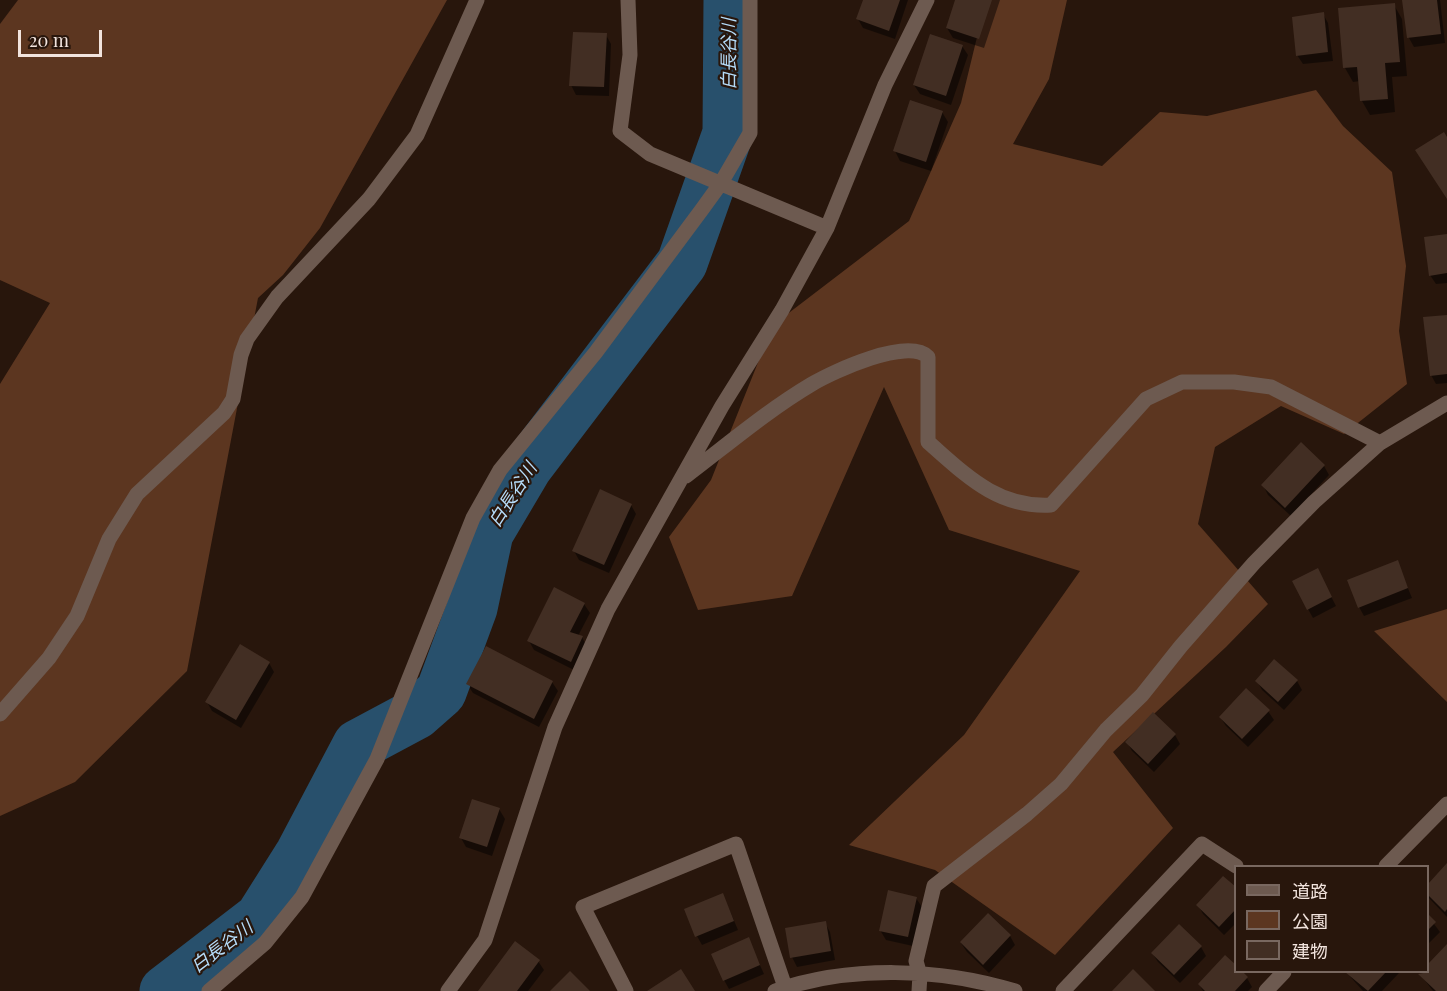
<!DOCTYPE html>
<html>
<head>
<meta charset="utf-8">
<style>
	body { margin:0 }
	#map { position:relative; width:1447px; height:991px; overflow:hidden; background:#28160c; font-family:"Playfair Display","Noto Sans JP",serif }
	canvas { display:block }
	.legend { position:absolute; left:1234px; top:865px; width:195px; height:108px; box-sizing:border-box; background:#28160c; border:2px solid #796860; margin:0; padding:8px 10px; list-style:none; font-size:18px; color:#f2e4de }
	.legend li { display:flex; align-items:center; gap:12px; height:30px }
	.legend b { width:30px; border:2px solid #796860 }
	.scale { position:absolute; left:18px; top:30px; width:84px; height:27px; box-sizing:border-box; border:3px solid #f2e4de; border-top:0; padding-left:8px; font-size:18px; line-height:21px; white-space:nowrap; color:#f2e4de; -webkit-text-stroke:4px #28160c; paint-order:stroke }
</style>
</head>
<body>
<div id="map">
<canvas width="1447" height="991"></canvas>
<ul class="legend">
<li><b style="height:8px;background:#6d5a50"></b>道路</li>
<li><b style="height:16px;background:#5c3620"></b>公園</li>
<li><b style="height:16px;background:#422e23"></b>建物</li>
</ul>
<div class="scale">20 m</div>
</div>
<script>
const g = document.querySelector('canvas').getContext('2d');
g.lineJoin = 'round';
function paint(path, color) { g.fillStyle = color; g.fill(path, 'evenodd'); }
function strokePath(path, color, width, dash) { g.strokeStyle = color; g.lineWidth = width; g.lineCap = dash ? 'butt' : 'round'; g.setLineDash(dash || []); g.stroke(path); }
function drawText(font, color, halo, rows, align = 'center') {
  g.font = font + ' "Playfair Display","Noto Sans JP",serif'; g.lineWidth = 4.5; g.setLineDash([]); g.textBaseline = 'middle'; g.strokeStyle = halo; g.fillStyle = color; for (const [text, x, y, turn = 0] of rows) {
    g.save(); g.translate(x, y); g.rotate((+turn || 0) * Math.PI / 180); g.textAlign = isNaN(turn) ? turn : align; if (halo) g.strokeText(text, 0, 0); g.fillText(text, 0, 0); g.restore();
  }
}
const green = new Path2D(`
	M18,0H447L320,228L283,275L258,298L187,671L75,782L0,816V384L50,303L0,280V24Z
	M986,0H1067L1049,79L1013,144L1102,166L1160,112L1207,116L1316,90L1343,126L1392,172L1406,266L1399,331L1407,384L1344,434L1281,406L1215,447L1198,524L1268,604L1226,647L1113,752L1173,828L1055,955L935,870L849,845L964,735L1080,571L949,530L884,387L792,596L698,610L669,537L711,480L773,325L909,221L961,103Z
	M1447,609V702L1374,631Z`);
const shadow = new Path2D(`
	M864,0H908L895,39L863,28L858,19Z
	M957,0H1000L984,48L953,38L947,28Z
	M1404,0H1440L1445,43L1414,47L1409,38Z
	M1394,5L1402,19L1407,76L1392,77L1395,112L1370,115L1362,101L1360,81L1353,82L1345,68Z
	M1323,14L1328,23L1333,61L1303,64L1297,55Z
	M606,35L611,44L609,96L576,95L571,85Z
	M962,46L968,55L951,105L920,94L914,85Z
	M942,112L948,122L931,171L900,161L895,151Z
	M1447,235V283L1436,284L1430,275Z
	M1447,316V383L1436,384L1431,375Z
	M1324,466L1329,475L1291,516L1268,495L1263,485Z
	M631,505L636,514L609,573L579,560L574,551Z
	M1397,562L1412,598L1364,616L1359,607Z
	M1322,579L1336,606L1313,618L1308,609Z
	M584,604L590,613L578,636L582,637L587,647L576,671L534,650L529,641Z
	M269,663L274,672L241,728L212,711L207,702Z
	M1257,681H1297L1302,690L1284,710L1262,690Z
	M552,682L558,691L539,727L473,693L467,684Z
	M1268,711L1274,720L1248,747L1226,726L1220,717Z
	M1153,714L1175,735L1180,744L1154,772L1132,751L1127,742Z
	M499,809L505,819L492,856L466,847L461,838Z
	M1447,866V917L1428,897V886Z
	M1236,889V923L1224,935L1203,914L1198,905Z
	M916,898L922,907L913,946L886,940L880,930Z
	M727,904L738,930L702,945L697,936Z
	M1428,916L1440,932L1428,944Z
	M825,923L830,932L835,960L797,967L792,957Z
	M1010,936L1015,945L989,973L967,952L961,943Z
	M748,939L764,974L729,989L724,980Z
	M1201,947L1206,956L1180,983L1158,962L1152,953Z
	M1446,947L1447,991H1433L1420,974L1428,972V967Z
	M538,961L544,970L528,991H480Z
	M1236,972H1240L1247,978L1252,987L1248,991H1203L1199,984Z
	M1346,972H1398L1399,973L1382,991H1363Z`);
const river = new Path2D(`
	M165,991L260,918L301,853L358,745L416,714L441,692L472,608L488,533L527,467L682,263L728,133L729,0`);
const building = new Path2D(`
	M863,0H900L889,31L856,19Z
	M955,0H992L979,39L946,28Z
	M1402,0H1437L1441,34L1407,38Z
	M1395,3L1400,62L1385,63L1388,99L1360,101L1357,67L1343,68L1338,8Z
	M1324,12L1328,52L1296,56L1292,17Z
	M573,32L607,33L604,87L569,86Z
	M930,34L963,45L946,96L913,85Z
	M910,100L943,111L926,162L893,151Z
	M1444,132L1447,137V199L1415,150Z
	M1447,234V273L1429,276L1424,237Z
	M1447,315V374L1430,376L1423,317Z
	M1301,442L1325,465L1285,508L1261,485Z
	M600,489L632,504L604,565L572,551Z
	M1398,560L1408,588L1358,608L1347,580Z
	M1318,568L1332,597L1307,610L1292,581Z
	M554,587L585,603L570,632L583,636L571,662L527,641Z
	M240,644L270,662L236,720L205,702Z
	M486,646L553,681L534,719L466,684Z
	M1274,659L1298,680L1278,702L1255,681Z
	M1246,688L1270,710L1242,739L1219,717Z
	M1153,712L1176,734L1148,764L1125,742Z
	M472,799L500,808L487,847L459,838Z
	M1447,863V909L1445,912L1428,895V884Z
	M1223,876L1236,887V909L1219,927L1196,905Z
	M888,890L917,897L908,937L879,931Z
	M723,893L734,921L695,937L684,909Z
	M988,913L1011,935L983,965L960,942Z
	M1428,914L1436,922L1428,930Z
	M826,921L831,951L790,958L785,928Z
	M1179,924L1202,946L1174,975L1151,953Z
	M749,937L760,965L723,981L711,954Z
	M515,941L540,960L517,991H478Z
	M1447,944V991H1436L1418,974L1428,972V964Z
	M1225,955L1236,965V972H1243L1248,977L1235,991H1205L1198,984Z
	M681,969L695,991H647Z
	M1133,969L1155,991H1112Z
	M570,971L590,991H550Z
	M1345,972H1386L1368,991Z`);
const minor = new Path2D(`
	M628,0L630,55L620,131L650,154L827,228
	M686,476C727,445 768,410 812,384C834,371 908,337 928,357V442C966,475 997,508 1051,505L1146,399L1182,382H1234L1271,387L1380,443
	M0,714L49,658L77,616L109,539L137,494L224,413L233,399L241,355L247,339L277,297L369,199L417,135L477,0
	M1386,866L1447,804
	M209,991L265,943L302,897L377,759L473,518L500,470L596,352L703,208L721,183L750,133V0
	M448,991L485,940L555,727L608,609L722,406L782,310L827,228L885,85L927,0
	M626,991L583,907L736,844L785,987
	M775,991C850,965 940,968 1015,991
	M919,991L920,975L916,961L934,886L1027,814L1061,784L1106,730L1142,695L1181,646L1254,563L1314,502L1380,443L1447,403
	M1063,991L1202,844L1236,866
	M1266,991L1284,972`);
const waterNames = [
	["白長谷川",729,54,-90],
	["白長谷川",513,495,-57],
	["白長谷川",222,947,-37]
];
paint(green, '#5c3620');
paint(shadow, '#0007');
strokePath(river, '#28506c', 51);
paint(building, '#422e23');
strokePath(minor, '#6d5a50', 15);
drawText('italic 18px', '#b5dcf9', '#28160c', waterNames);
</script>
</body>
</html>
